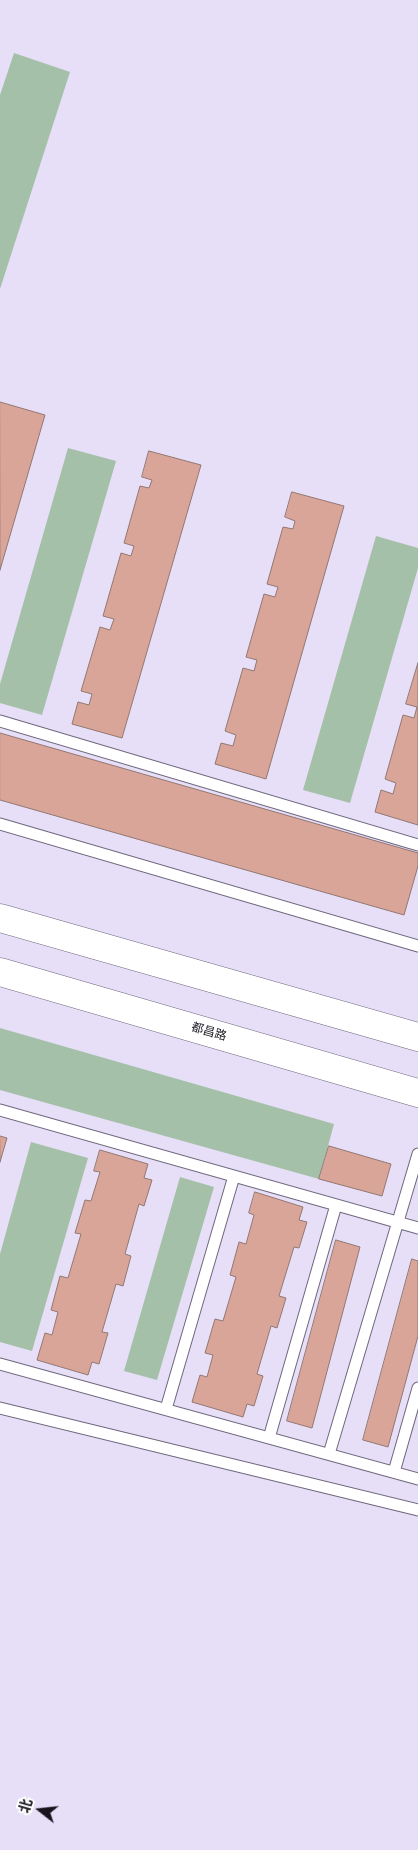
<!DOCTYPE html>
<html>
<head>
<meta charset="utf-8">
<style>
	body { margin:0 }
	#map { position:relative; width:418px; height:1850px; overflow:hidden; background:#e6dff7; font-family:"PT Sans Narrow","Noto Sans SC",sans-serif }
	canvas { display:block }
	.north { position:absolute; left:15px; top:1785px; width:50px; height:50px; -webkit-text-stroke:4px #fff; paint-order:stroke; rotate:286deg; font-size:14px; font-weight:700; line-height:20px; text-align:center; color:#17141d }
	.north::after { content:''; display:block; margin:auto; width:18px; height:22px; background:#17141d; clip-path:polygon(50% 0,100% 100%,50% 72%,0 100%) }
</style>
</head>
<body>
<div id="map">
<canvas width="418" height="1850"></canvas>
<div class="north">北</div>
</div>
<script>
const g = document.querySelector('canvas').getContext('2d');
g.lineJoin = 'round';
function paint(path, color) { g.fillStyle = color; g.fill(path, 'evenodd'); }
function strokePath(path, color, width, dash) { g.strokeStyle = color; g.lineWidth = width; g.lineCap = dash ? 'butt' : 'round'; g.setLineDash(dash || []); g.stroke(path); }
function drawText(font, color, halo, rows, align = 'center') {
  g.font = font + ' "PT Sans Narrow","Noto Sans SC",sans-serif'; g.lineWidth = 4; g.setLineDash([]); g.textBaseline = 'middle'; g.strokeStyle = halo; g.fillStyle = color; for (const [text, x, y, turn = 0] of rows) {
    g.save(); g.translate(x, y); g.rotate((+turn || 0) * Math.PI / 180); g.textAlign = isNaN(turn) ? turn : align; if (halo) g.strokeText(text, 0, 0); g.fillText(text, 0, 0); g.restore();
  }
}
const green = new Path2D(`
	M14,53L70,72L0,289V95Z
	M68,448L116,461L42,715L0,703V684Z
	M376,536L418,548V568L350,803L303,790Z
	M0,1028L334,1124L319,1179L0,1090Z
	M31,1142L88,1158L32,1351L0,1342V1254Z
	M180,1177L214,1187L157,1380L124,1371Z`);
const building = new Path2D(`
	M0,402L45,415L0,570Z
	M149,451L201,465L122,738L72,724L78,702L89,705L92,694L81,691L100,627L110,630L114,619L103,616L121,553L131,556L134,546L124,543L140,486L149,488L152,480L142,477Z
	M292,492L344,506L266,779L215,764L221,743L233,746L236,735L225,731L243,668L254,671L257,660L246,657L264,594L275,597L278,587L267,584L283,527L293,529L295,521L285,517Z
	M418,663V825L375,812L381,790L393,794L396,783L385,779L403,715L414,718L417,707L406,704Z
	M0,733L418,853V866L404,915L0,800Z
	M0,1136L7,1138L0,1162Z
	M329,1146L391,1164L382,1196L319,1179Z
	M100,1150L148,1164L144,1178L152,1180L144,1206L139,1204L125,1254L131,1256L123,1286L116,1284L102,1332L108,1333L99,1364L92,1362L88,1375L37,1360L45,1333L52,1335L58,1312L51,1310L60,1276L68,1278L81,1234L75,1233L85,1200L91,1201L100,1172L94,1171Z
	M255,1192L303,1207L299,1220L307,1222L299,1248L294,1247L279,1296L286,1298L277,1328L271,1326L257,1374L263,1376L254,1406L247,1404L243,1417L192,1402L200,1375L207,1377L213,1355L205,1353L215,1319L223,1321L236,1277L230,1275L239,1242L246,1244L254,1215L249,1213Z
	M336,1240L360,1247L312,1428L287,1421Z
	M412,1259L418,1261V1336L388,1447L363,1440Z`);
const service = new Path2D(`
	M0,721L418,845
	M0,824L418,946
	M0,1110L418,1228
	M0,1364L418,1479
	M0,1408L418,1510
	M166,1409L234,1176
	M269,1438L336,1205
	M329,1454L418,1154
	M394,1472L418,1388`);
const secondary = new Path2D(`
	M0,918L418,1037
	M0,972L418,1093`);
const streetNames = [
	["都昌路",209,1032,16]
];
paint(green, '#a5c0a9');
paint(building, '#daa599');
strokePath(building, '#927772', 1);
strokePath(service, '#6e677d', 13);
strokePath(secondary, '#6e677d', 29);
strokePath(service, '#fff', 11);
strokePath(secondary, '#fff', 28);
drawText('12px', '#17141d', '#fff', streetNames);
</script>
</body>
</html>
